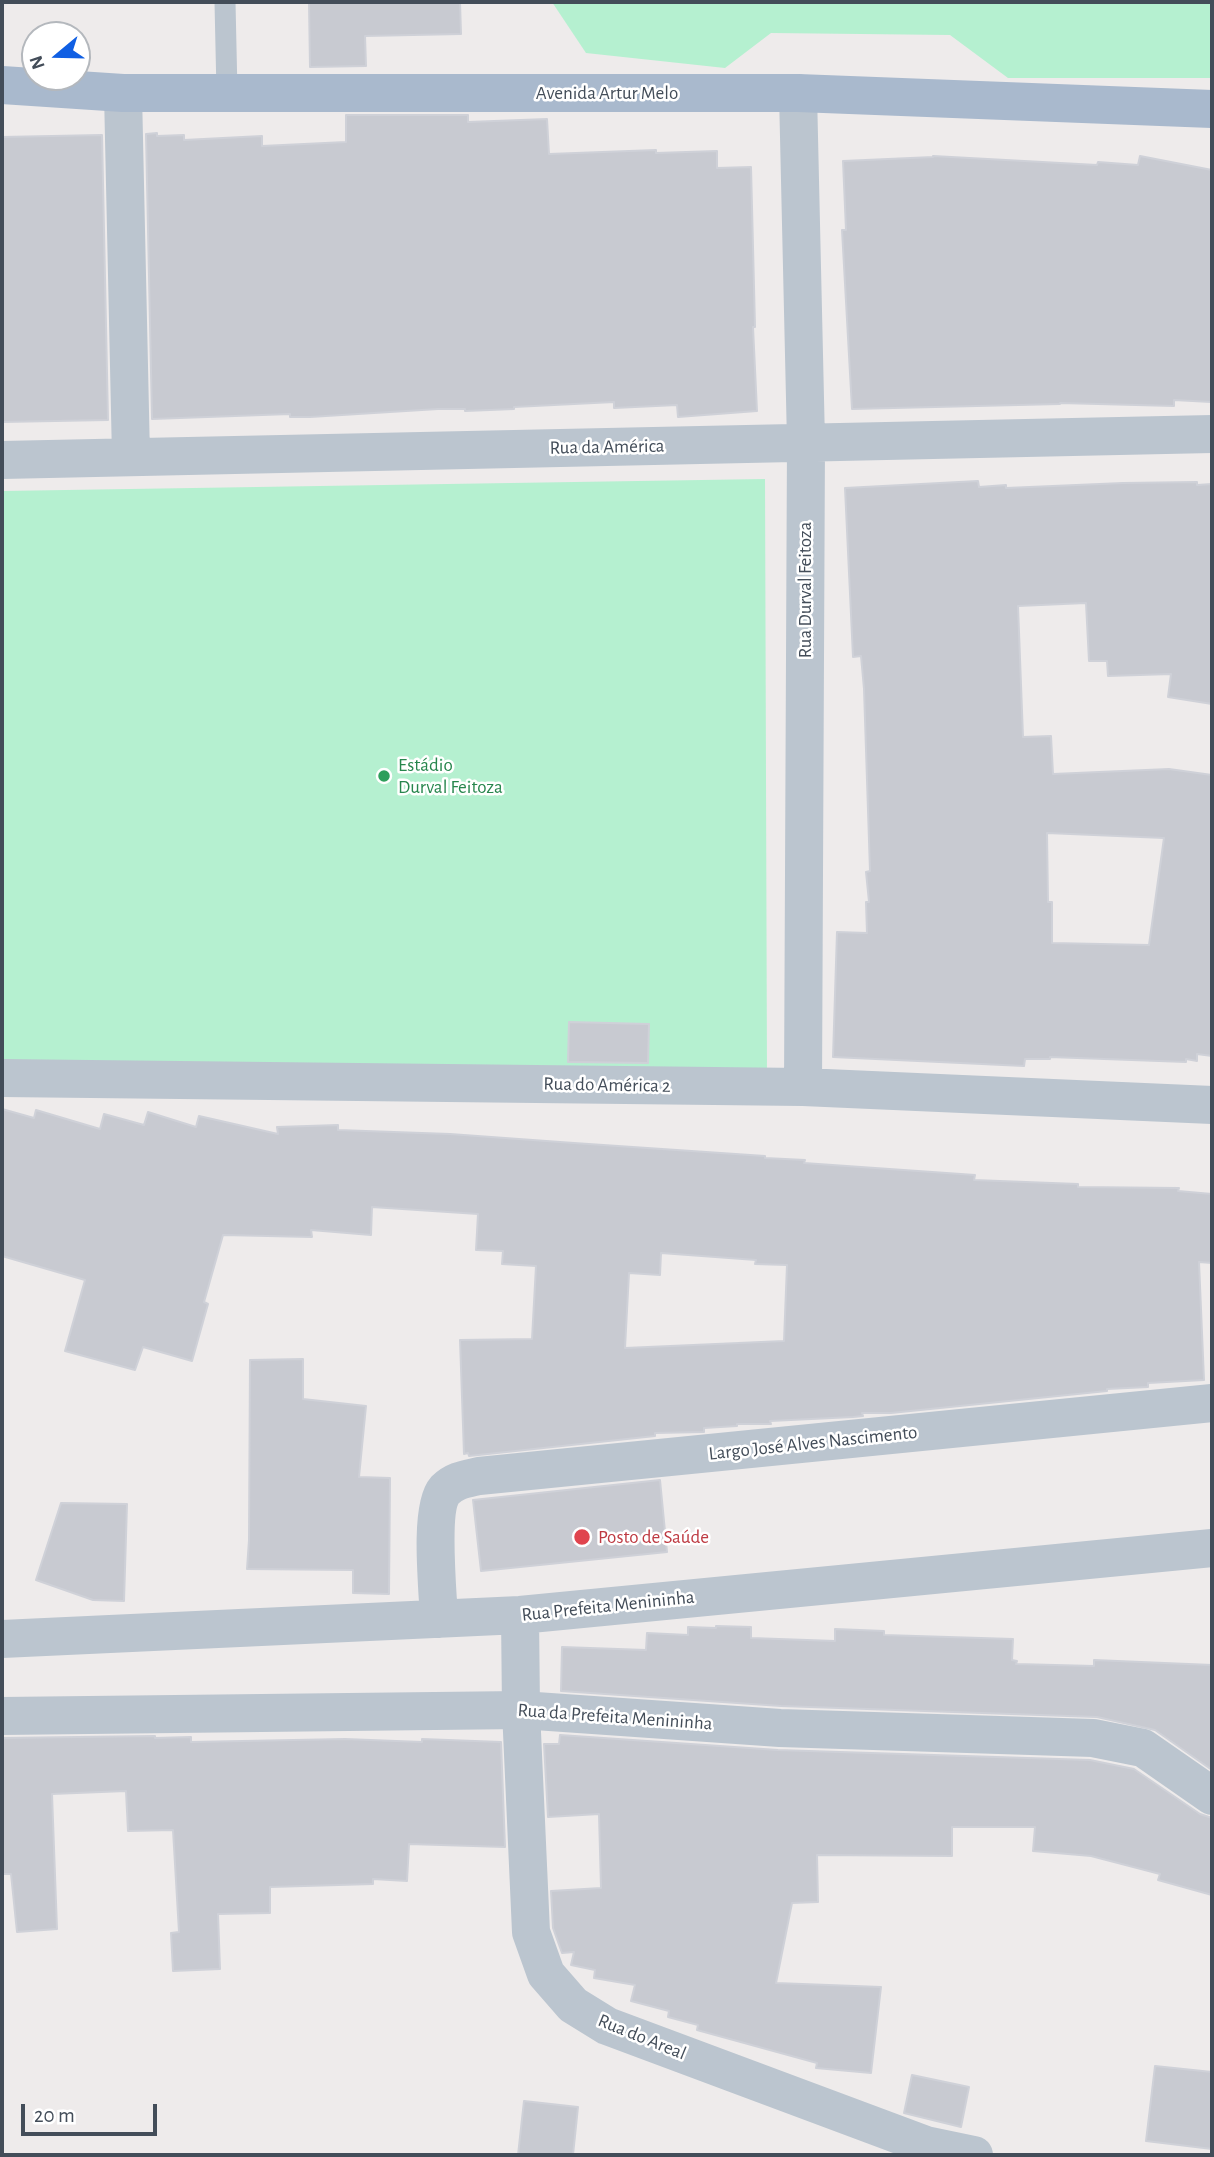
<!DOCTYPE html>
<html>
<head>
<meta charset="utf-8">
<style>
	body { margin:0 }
	#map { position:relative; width:1214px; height:2157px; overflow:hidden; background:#eeebeb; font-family:"Alegreya Sans",sans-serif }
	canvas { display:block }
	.frame { position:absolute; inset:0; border:4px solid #434d59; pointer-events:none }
	.north { position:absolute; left:21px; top:21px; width:70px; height:70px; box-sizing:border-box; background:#fff; border:2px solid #b4b8bd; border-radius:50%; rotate:251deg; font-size:19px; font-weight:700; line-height:28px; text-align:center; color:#434d59 }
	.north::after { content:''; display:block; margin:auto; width:24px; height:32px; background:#105fe3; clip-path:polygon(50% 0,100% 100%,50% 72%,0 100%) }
	.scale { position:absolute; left:21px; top:2104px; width:136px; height:32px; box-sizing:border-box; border:4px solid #434d59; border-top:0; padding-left:9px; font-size:21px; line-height:24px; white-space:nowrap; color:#434d59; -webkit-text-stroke:5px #fff; paint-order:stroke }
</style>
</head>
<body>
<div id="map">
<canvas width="1214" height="2157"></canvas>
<div class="frame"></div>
<div class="north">N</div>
<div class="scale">20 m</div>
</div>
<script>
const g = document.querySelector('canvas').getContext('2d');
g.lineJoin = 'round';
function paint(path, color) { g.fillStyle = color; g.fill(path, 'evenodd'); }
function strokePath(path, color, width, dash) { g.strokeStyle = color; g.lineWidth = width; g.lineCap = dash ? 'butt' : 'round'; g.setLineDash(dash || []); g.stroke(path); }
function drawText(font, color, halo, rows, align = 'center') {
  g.font = font + ' "Alegreya Sans",sans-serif'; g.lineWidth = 5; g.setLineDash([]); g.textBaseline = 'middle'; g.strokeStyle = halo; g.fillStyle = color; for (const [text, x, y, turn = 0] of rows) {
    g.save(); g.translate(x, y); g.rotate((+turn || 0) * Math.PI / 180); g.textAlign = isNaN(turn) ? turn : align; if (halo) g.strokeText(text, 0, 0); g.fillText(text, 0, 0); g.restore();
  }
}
const green = new Path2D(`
	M552,2H1212V78H1008L950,35L771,33L725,68L586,53Z
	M765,479L767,1076L2,1060V491Z`);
const building = new Path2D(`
	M309,2H460L461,34L365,36L366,66L310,67Z
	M346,115H468V122L547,119L549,154L656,150V153L717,151V168L751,167L755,327H753L757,411L678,417L677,405L614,408V402L514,407V409L465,411V409H438L310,417H290V414L152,419L146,134L157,133V136L184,135V140L262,136V146L346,142Z
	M102,135L108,420L2,422V137Z
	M933,156L1097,165L1098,162L1138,165L1140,156L1212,170L1211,402L1174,400V406L1060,403V404L852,409L842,230H846L843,161L933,157Z
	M978,481L979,487L1006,485V488L1123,483L1197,482V485L1212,484V704L1168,697L1171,674L1108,676L1107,661H1089L1086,603L1018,606L1023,737L1051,736L1053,774L1169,769L1212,775V1056L1197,1054V1061L1186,1059V1062L1050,1057V1059H1025L1024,1066L833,1057L837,932L867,933L866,902H869L866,872L870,871L864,689L861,656L853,657L845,488ZM1047,833L1164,838L1149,945L1052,943V902H1048Z
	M569,1022L649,1024L648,1063L568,1062Z
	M2,1109L34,1118L36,1110L100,1129L104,1114L144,1125L148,1112L196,1127L199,1116L278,1134L277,1127L338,1125V1130L450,1134L574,1143L765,1156V1158L805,1160L804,1163L975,1175L974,1180L1078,1184V1187L1179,1188L1178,1191L1212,1194V1263L1199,1262L1204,1380L1148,1383V1387L1107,1389V1391L891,1413H862L863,1416L853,1417L770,1421L771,1424H737V1426L704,1428V1432L655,1433V1436L469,1456L468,1453L464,1454L460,1340L532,1339L536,1266L502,1264L503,1251L476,1250L478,1214L372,1207L371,1235L311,1230L312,1237L223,1235L204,1302L208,1304L192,1361L143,1347L135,1370L65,1351L85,1280L2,1256ZM661,1253L756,1260L755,1264L787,1265L784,1341L625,1348L629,1273L660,1275Z
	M303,1359V1399L366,1406L359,1477L390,1478L389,1594L353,1593V1570L247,1569L249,1540L250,1360Z
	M660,1480L667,1552L481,1571L473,1500Z
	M61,1503L127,1504L124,1601L93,1600L36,1580Z
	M716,1626L751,1627V1638L835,1641V1629L884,1631V1635L1013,1639L1012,1660L1017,1661L1016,1664L1094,1666V1660L1212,1665V1770L1155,1730L1097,1717L781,1706L561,1691L562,1647L646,1650L647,1633L688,1635V1627L716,1628Z
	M560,1735L778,1750L1090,1760L1134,1769L1200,1814L1212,1818V1895L1158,1880L1160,1874L1091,1856L1033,1851L1035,1827H952V1856L817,1855L818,1902L792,1903L776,1983L881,1987L871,2073L816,2068L817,2063L697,2030L698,2025L668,2017L669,2011L631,2001L635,1985L594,1978L595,1970L571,1965L574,1952L562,1953L553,1928L551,1891L601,1888L599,1814L548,1817L544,1744H559Z
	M155,1736V1738L191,1737V1742L345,1739L422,1742V1739L501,1742L505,1847L409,1844L407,1881L373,1879V1884L270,1887V1913L218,1914L220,1969L173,1971L171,1933L179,1932L173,1830L128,1831L126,1791L52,1794L57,1929L17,1932L11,1874H2V1738Z
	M1155,2066L1212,2072V2149L1146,2141Z
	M912,2075L969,2087L961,2127L904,2113Z
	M524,2101L578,2107L573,2155H518Z`);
const service = new Path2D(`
	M225,2L227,93`);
const minor = new Path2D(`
	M123,93L131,457
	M798,93L806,442L803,1087
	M2,460L1212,434
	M2,1078L803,1087L1212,1105
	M520,1615L521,1710L531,1932L546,1974L573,2005L607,2026L926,2145L974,2155
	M439,1619C438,1593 429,1508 445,1490C455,1480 466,1479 479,1476L1212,1403
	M2,1639L520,1615L1212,1548
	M2,1716L521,1710L780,1728L1093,1738L1143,1748L1212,1796`);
const primary = new Path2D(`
	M2,85L123,93H798L1212,109`);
const markers = [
	[384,776,7,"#2e9e5b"],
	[582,1537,9,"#e0444e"]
];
const streetNames = [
	["Avenida Artur Melo",607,93],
	["Rua da América",607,447,-1],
	["Rua Durval Feitoza",805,590,-90],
	["Rua do América 2",607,1085,1],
	["Largo José Alves Nascimento",813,1443,-6],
	["Rua Prefeita Menininha",608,1606,-6],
	["Rua da Prefeita Menininha",615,1717,4],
	["Rua do Areal",642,2037,22]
];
const leisureNames = [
	["Estádio",398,765],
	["Durval Feitoza",398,787]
];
const healthNames = [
	["Posto de Saúde",598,1537]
];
paint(green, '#b5f0d0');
paint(building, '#c8cad1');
strokePath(building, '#cfd1d8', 2);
strokePath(service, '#bbc5cf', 21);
strokePath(minor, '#bbc5cf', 38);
strokePath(primary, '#a9b9cd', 38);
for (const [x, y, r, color] of markers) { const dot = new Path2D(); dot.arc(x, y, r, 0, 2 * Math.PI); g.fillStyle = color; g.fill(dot); strokePath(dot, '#fff', 2.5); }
drawText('19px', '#434d59', '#fff', streetNames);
drawText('19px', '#27864d', '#fff', leisureNames, 'left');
drawText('19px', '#be3a42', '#fff', healthNames, 'left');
</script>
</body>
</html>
